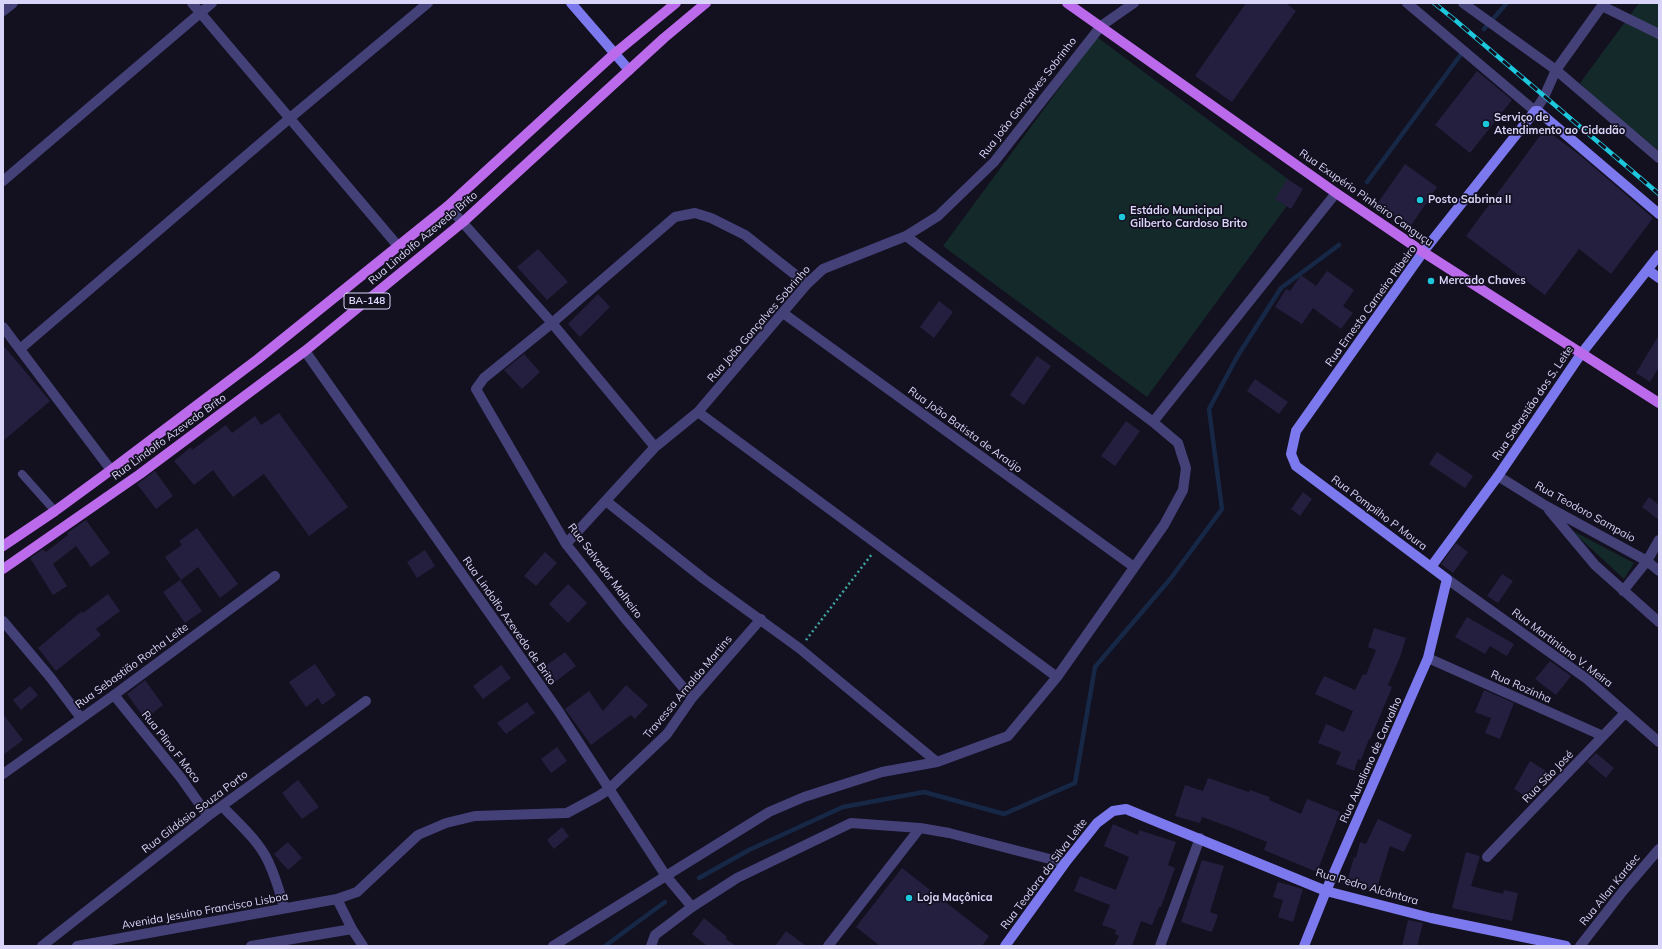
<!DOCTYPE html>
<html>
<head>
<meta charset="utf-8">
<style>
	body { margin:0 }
	#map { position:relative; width:1662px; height:949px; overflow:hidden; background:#131020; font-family:Mulish,sans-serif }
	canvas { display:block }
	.frame { position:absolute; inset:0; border:4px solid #d9d5f9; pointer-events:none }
</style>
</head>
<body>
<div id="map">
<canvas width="1662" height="949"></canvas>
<div class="frame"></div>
</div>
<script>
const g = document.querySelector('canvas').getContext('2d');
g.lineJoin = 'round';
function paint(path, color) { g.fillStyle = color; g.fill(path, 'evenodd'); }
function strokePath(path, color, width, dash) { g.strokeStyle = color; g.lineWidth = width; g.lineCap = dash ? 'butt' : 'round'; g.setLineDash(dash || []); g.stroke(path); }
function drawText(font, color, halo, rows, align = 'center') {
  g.font = font + ' Mulish,sans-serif'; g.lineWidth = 3.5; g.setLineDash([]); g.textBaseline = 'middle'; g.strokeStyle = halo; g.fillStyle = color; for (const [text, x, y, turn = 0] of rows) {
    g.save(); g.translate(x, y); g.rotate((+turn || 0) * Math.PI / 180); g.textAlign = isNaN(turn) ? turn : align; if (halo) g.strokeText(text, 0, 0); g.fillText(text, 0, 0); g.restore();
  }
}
const green = new Path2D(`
	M1639,3H1659V151L1600,103L1580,83Z
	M1097,37L1300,188L1147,397L943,246Z
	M1571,530L1634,563L1624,579Z`);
const stream = new Path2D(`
	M1484,29L1507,3
	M1367,182L1462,53
	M699,878L749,850L843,807L924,792L1004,814L1075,783L1095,667L1171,578L1222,509L1209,409L1237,357L1281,288L1339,245
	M605,946L665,902`);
const building = new Path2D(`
	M1246,3H1286L1296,11L1232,102L1195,76Z
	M1477,71L1512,100L1470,153L1435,125Z
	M1545,129L1581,156L1653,218L1611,274L1579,249L1545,295L1466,236Z
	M1405,164L1437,187L1410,227L1377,204Z
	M1287,179L1303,189L1291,209L1275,199Z
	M538,249L568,282L547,300L517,267Z
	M1327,271L1354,290L1343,306L1353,313L1341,329L1313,308L1302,324L1275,307L1286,289L1290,291L1301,275L1316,286Z
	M598,294L610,307L580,337L568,324Z
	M939,301L953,312L934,338L920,327Z
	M1659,335V367L1650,382L1636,373Z
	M3,345L50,401L3,441Z
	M524,354L540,372L522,389L504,370Z
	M1037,356L1051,366L1024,405L1010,395Z
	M1255,379L1288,402L1279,414L1247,391Z
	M279,413L348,507L309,536L264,474L233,497L213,470L194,485L174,461L191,447L192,450L226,425L232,433L255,416L261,425Z
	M1126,421L1140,431L1115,466L1101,456Z
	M1437,452L1473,476L1465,488L1429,464Z
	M155,471L173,496L156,509L137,484Z
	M1303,492L1312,499L1300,516L1291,509Z
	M1649,497L1659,505V520L1642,507Z
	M86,520L110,553L91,567L76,546L53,564L67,586L53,595L30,558L43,549L46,552L68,535L67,533Z
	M197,528L238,584L220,598L198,567L181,580L165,557L182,545L179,541Z
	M1456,543L1468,552L1453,573L1441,564Z
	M425,550L435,566L417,578L407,562Z
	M545,552L557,563L536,586L524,576Z
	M1502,574L1513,581L1498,603L1487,596Z
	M180,580L202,611L185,623L163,592Z
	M568,584L587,603L568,623L549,604Z
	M108,594L120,611L96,629L101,635L56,671L38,648L82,611L83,613Z
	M1467,617L1514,644L1507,656L1490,646L1485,654L1455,637Z
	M1374,628L1406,638L1400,657L1388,685L1392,687L1370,740L1369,739L1361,760L1358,759L1354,771L1336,764L1341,752L1318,743L1326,724L1344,732L1353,711L1315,694L1324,676L1355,690L1363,674L1366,675L1376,650L1368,647Z
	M565,652L576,666L551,685L540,670Z
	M1550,661L1571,676L1556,695L1535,679Z
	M315,664L336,695L322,705L318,698L306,707L289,682Z
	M501,665L511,678L483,699L473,686Z
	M145,680L163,705L145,719L127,694Z
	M626,685L648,705L635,719L631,715L591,745L565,709L589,691L603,711Z
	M30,686L38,695L21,710L13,700Z
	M1484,690L1514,703L1500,739L1485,733L1491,718L1475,712Z
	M527,702L535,713L506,734L497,723Z
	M3,714L23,740L3,755Z
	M557,747L567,761L551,773L541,759Z
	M1596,753L1614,768L1606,778L1587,762Z
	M1530,761L1546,771L1530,799L1514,789Z
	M1208,778L1249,792L1250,790L1270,797L1269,800L1301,814L1307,799L1340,812L1317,872L1264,850L1267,842L1235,829L1202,817L1200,823L1175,816L1185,785L1203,791Z
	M298,780L319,807L302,819L282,793Z
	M1378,819L1412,835L1404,852L1390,846L1376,891L1347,882L1354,857L1356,858L1360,842L1366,844Z
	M1113,824L1138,835L1139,830L1176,842L1168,865L1175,868L1161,907H1159L1152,925L1141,921L1132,946H1114L1119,936L1115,934L1116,930L1102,925L1110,905L1074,891L1080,876L1116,890L1129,857L1104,846Z
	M562,827L569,836L554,849L547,840Z
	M288,842L302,858L288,870L274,854Z
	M1466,852L1480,856L1471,886L1503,894L1504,890L1518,893L1512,921L1452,908Z
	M1202,860L1224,866L1210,912L1218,915L1212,932L1181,922Z
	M902,868L989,936L982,946H880L856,927Z
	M1278,882L1303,889L1293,922L1278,917L1283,900L1273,897Z
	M704,918L727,937L726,939L736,946H707L692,934Z
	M1408,920L1423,923L1417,946H1402Z
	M786,931L806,946H775Z`);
const path = new Path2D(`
	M806,640L872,554`);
const lane = new Path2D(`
	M22,474L55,511`);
const street = new Path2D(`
	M192,3L398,246
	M1407,3L1535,111L1544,97L1556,70L1604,3
	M1463,3L1556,70L1659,158
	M1602,6L1659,34
	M3,11L13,3
	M3,181L212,3
	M448,206L552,323L655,447
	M783,313L1134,567
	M3,327L111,470
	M20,349L290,118L428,3
	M305,351L559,712L666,876L692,907
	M698,412L1057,677
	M1153,422L1336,193
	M1498,476L1546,506L1647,561L1659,571
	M606,501L704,579L799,648L937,762
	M1549,510L1595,565L1659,622
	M566,544L655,447L698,412L807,284L823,269L906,236L938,216L994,162L1101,26L1134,3
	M1447,579L1587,679L1659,742
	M1623,591L1647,561L1659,540
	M3,621L50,677L81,718
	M1428,658L1603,736
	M114,695L181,778L208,816
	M692,698L623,616L566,544L476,389L484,378L552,323L675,217L695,213L711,218L745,235L807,284
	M3,774L114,695L275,576
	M222,806C238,823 258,840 268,861C275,876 280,892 284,908
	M1487,857L1625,713
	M337,899L352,929L363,946
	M42,946L208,816L366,701
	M77,946L337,899L357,892L418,835L446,823L475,816L567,813L597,797L608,790L667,734L692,698L761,619
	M251,946L352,929
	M553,946L769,812L804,797L882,772L937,762L1008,736L1057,677L1164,525L1183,490L1186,468L1178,443L1153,422L906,236
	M651,946L655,935L692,907L737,878L851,823L920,828L949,833L1065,863
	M828,946L920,828
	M1160,946L1200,838
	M1580,946L1623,891L1659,849`);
const secondary = new Path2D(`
	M571,3L629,70
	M1648,270L1659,278
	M1431,567L1498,476L1581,354L1659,255
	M1005,946L1065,863L1097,823L1113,811L1126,809L1326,891L1431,918L1566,946
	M1304,946L1326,891L1428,658L1447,579L1296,466L1291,454L1296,431L1423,252L1535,111H1538L1659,214`);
const primary = new Path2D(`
	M1067,3L1336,193L1423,252L1659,403
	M3,546L55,511L111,470L258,359L448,206L614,54L676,3
	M3,569L140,474L305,351L463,222L664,38L706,3`);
const rail = new Path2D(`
	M1434,3L1455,20L1659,194`);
const markers = [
	[1486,124,4,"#1dc8dd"],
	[1420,200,4,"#1dc8dd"],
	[1122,217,4,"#1dc8dd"],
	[1431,281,4,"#1dc8dd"],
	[909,898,4,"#1dc8dd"]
];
const shields = [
	[367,301,46]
];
const shieldNames = [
	["BA-148",367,301]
];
const streetNames = [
	["Rua João Gonçalves Sobrinho",1028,98,-52],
	["Rua Exupério Pinheiro Canguçu",1366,198,35],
	["Rua Lindolfo Azevedo Brito",423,238,-40],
	["Rua Ernesto Carneiro Ribeiro",1371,306,-54],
	["Rua João Gonçalves Sobrinho",759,324,-49],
	["Rua Sebastião dos S. Leite",1533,403,-56],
	["Rua João Batista de Araújo",965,430,36],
	["Rua Lindolfo Azevedo Brito",169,437,-36],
	["Rua Teodoro Sampaio",1585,512,29],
	["Rua Pompilho P Moura",1379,513,37],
	["Rua Salvador Malheiro",605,571,53],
	["Rua Lindolfo Azevedo de Brito",509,621,55],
	["Rua Martiniano V. Meira",1562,648,37],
	["Rua Sebastião Rocha Leite",132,666,-36],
	["Travessa Arnaldo Martins",688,687,-50],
	["Rua Rozinha",1521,687,24],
	["Rua Plino F Moco",171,747,52],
	["Rua Aureliano de Carvalho",1371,760,-66],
	["Rua São José",1548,777,-46],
	["Rua Gildásio Souza Porto",195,812,-37],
	["Rua Teodora da Silva Leite",1044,874,-53],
	["Rua Pedro Alcântara",1367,887,16],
	["Rua Allan Kardec",1610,890,-51],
	["Avenida Jesuino Francisco Lisboa",205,911,-10]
];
const poiNames = [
	["Serviço de",1494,118],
	["Atendimento ao Cidadão",1494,131],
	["Posto Sabrina II",1428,200],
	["Estádio Municipal",1130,211],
	["Gilberto Cardoso Brito",1130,224],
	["Mercado Chaves",1439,281],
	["Loja Maçônica",917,898]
];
paint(green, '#142929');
strokePath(stream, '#162845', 4.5);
paint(building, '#251f3f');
strokePath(path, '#3ea5a0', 2.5, [2, 3]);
strokePath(lane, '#444179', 8);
strokePath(street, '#444179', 10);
strokePath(secondary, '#7c78ed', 10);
strokePath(primary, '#bc6aec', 10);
strokePath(rail, '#1dc8dd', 4.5);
strokePath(rail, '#131020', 3, [9]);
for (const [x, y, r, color] of markers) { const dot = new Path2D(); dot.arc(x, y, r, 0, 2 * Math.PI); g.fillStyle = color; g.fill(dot); strokePath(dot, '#131020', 1.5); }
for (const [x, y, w] of shields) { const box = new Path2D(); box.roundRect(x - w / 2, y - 8, w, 16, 3); g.fillStyle = '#131020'; g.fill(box); strokePath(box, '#d9d5f9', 1); }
drawText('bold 10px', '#d9d5f9', null, shieldNames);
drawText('11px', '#d9d5f9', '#131020', streetNames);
drawText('bold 11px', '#d9d5f9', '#131020', poiNames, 'left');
</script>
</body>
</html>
